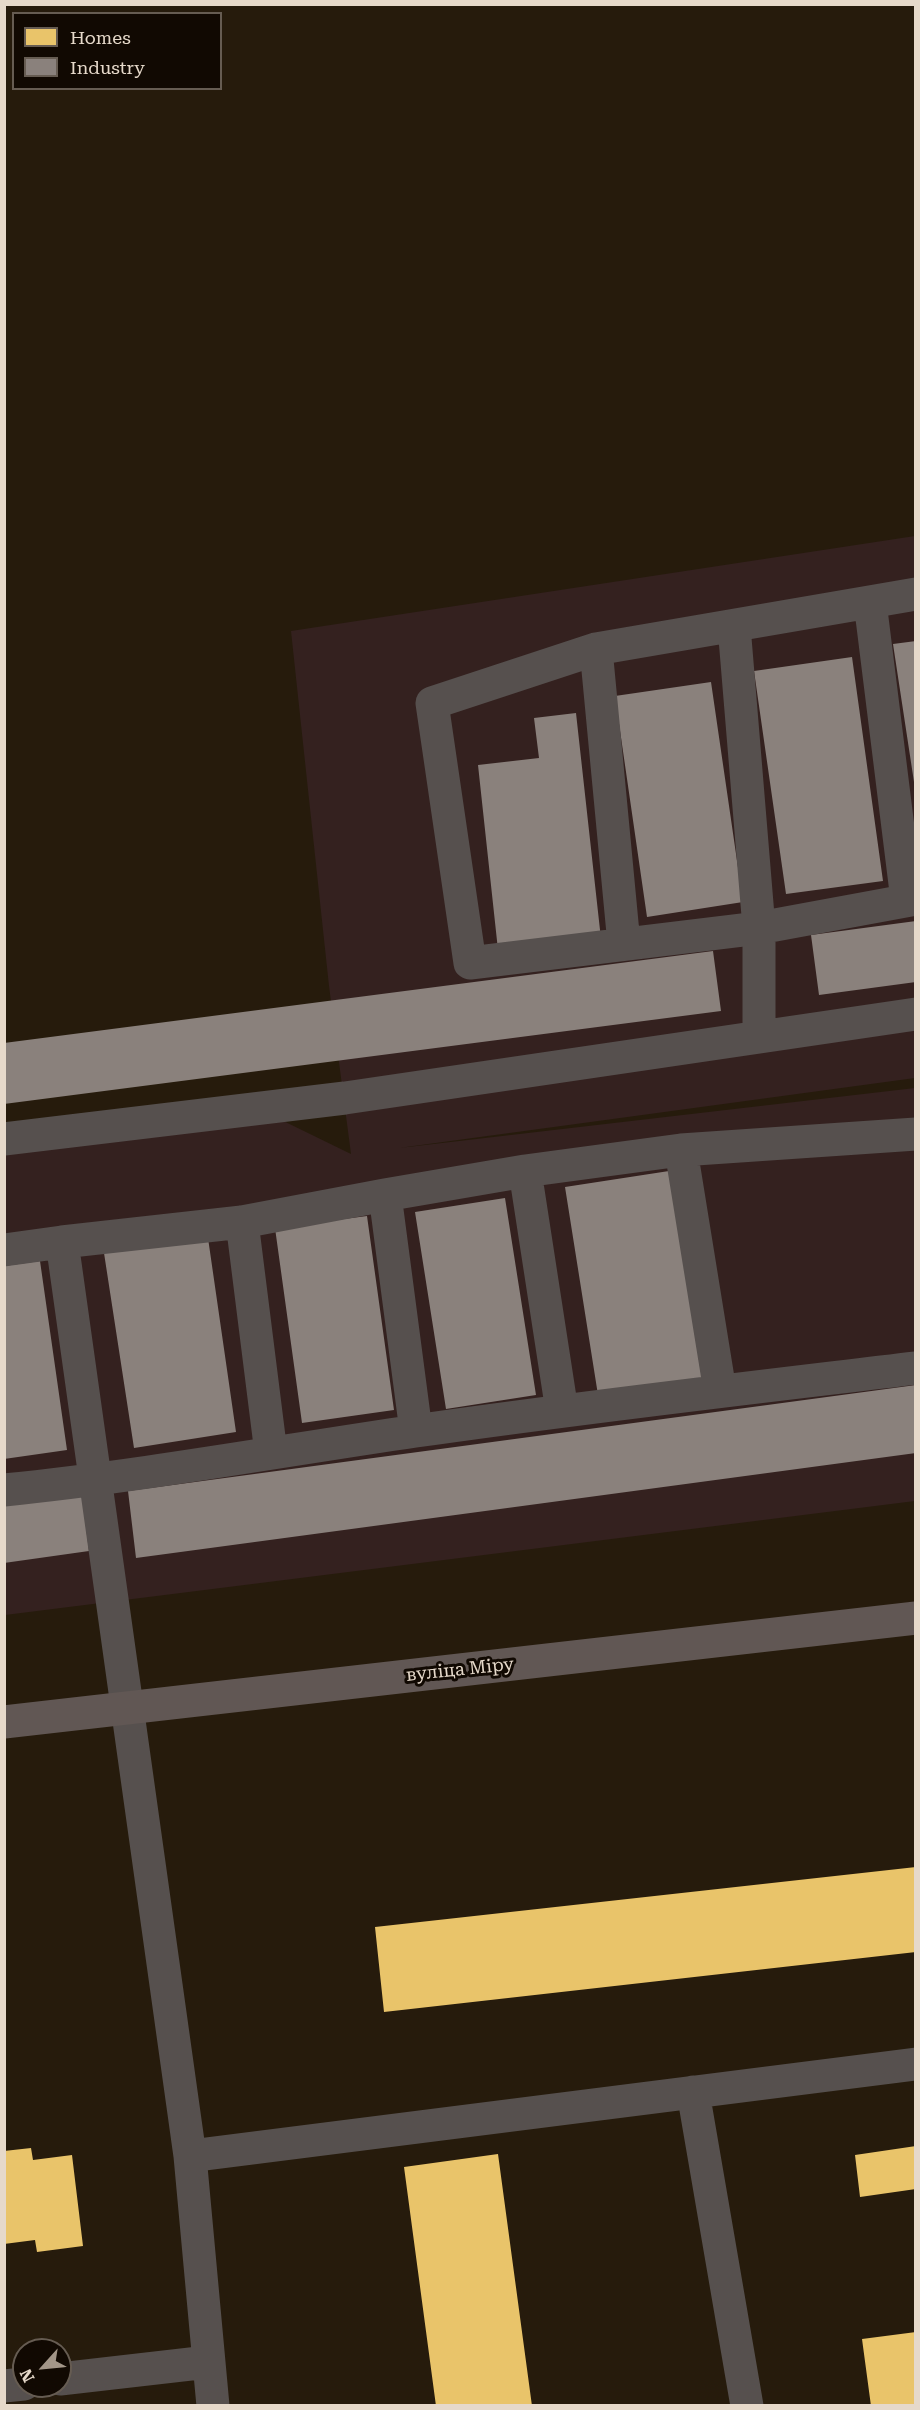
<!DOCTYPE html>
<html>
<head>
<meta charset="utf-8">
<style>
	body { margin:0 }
	#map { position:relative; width:920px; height:2410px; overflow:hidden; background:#261b0c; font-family:"Roboto Serif",serif }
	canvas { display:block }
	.frame { position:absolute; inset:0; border:6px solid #e6d9ca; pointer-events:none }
	.legend { position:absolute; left:12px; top:12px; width:210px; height:78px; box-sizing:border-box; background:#110902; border:2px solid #665c52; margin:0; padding:8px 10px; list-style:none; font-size:18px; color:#e6d9ca }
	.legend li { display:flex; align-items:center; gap:12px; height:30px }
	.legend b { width:30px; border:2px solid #665c52 }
	.north { position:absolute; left:12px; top:2338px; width:60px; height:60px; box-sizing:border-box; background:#110902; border:2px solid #665c52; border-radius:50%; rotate:243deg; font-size:16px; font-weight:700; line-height:24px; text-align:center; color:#e6d9ca }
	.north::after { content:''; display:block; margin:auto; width:21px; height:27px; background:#a39688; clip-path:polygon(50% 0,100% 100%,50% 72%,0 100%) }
</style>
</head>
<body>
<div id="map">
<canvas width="920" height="2410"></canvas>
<div class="frame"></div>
<ul class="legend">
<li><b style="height:16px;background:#e9c46a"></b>Homes</li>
<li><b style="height:16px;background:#8a817c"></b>Industry</li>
</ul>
<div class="north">N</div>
</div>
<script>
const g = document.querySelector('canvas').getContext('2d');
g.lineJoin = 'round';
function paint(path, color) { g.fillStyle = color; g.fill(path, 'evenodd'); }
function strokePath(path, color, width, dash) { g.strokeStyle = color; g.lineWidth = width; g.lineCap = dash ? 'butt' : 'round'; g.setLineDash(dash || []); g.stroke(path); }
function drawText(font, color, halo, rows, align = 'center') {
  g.font = font + ' "Roboto Serif",serif'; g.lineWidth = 6; g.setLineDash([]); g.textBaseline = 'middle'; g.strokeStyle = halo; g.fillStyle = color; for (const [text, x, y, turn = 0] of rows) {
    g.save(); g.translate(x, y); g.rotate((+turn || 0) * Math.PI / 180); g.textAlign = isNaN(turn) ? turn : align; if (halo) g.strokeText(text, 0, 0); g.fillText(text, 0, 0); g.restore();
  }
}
const industrial = new Path2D(`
	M915,536V1078L399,1148L915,1088V1501L5,1615V1154L267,1113L351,1154L329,986L291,631Z`);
const homes = new Path2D(`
	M916,1867V1952L384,2012L375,1927Z
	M916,2146V2189L860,2197L855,2155Z
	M31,2148L33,2160L72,2155L83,2246L37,2252L35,2240L4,2244V2151Z
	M498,2154L532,2406H436L404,2167Z
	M916,2332V2406H871L862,2339Z`);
const industry = new Path2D(`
	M916,641V781L914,782L893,644Z
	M852,657L883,881L786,894L754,671Z
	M711,682L743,902L647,917L615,696Z
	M576,713L601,939L498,950L478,765L539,758L534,718Z
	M916,921V982L819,995L811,935Z
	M713,951L721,1011L4,1104V1043Z
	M669,1171L702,1379L598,1395L565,1187Z
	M505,1198L536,1395L446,1409L415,1212Z
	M367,1216L394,1410L302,1423L275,1228Z
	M208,1238L236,1432L134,1448L104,1253Z
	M40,1261L67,1450L4,1459V1266Z
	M916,1385V1453L136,1558L128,1491Z
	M82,1495L89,1551L4,1563V1505Z`);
const minor = new Path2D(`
	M916,594L596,649L432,703L470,963L759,928L916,899
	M870,602L907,900
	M734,626L759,928V1036
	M596,649L624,944
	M4,1139L345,1098L916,1014
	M681,1150L720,1391
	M525,1171L562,1411
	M385,1195L416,1431
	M242,1222L271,1453
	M62,1242L242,1222L385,1195L525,1171L681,1150L916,1134
	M4,1250L62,1242L190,2156L213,2406
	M4,1490C143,1476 279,1451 416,1431C582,1407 749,1388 916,1368
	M693,2092L747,2406
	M190,2156L916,2064
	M60,2379L208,2362
	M4,2386L24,2384`);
const major = new Path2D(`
	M4,1722L916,1618`);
const streetNames = [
	["вуліца Міру",460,1670,-6]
];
paint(industrial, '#34211f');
paint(homes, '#e9c46a');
paint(industry, '#8a817c');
strokePath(minor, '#56504e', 33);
strokePath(major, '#615754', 33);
drawText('18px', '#e6d9ca', '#110902', streetNames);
</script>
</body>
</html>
